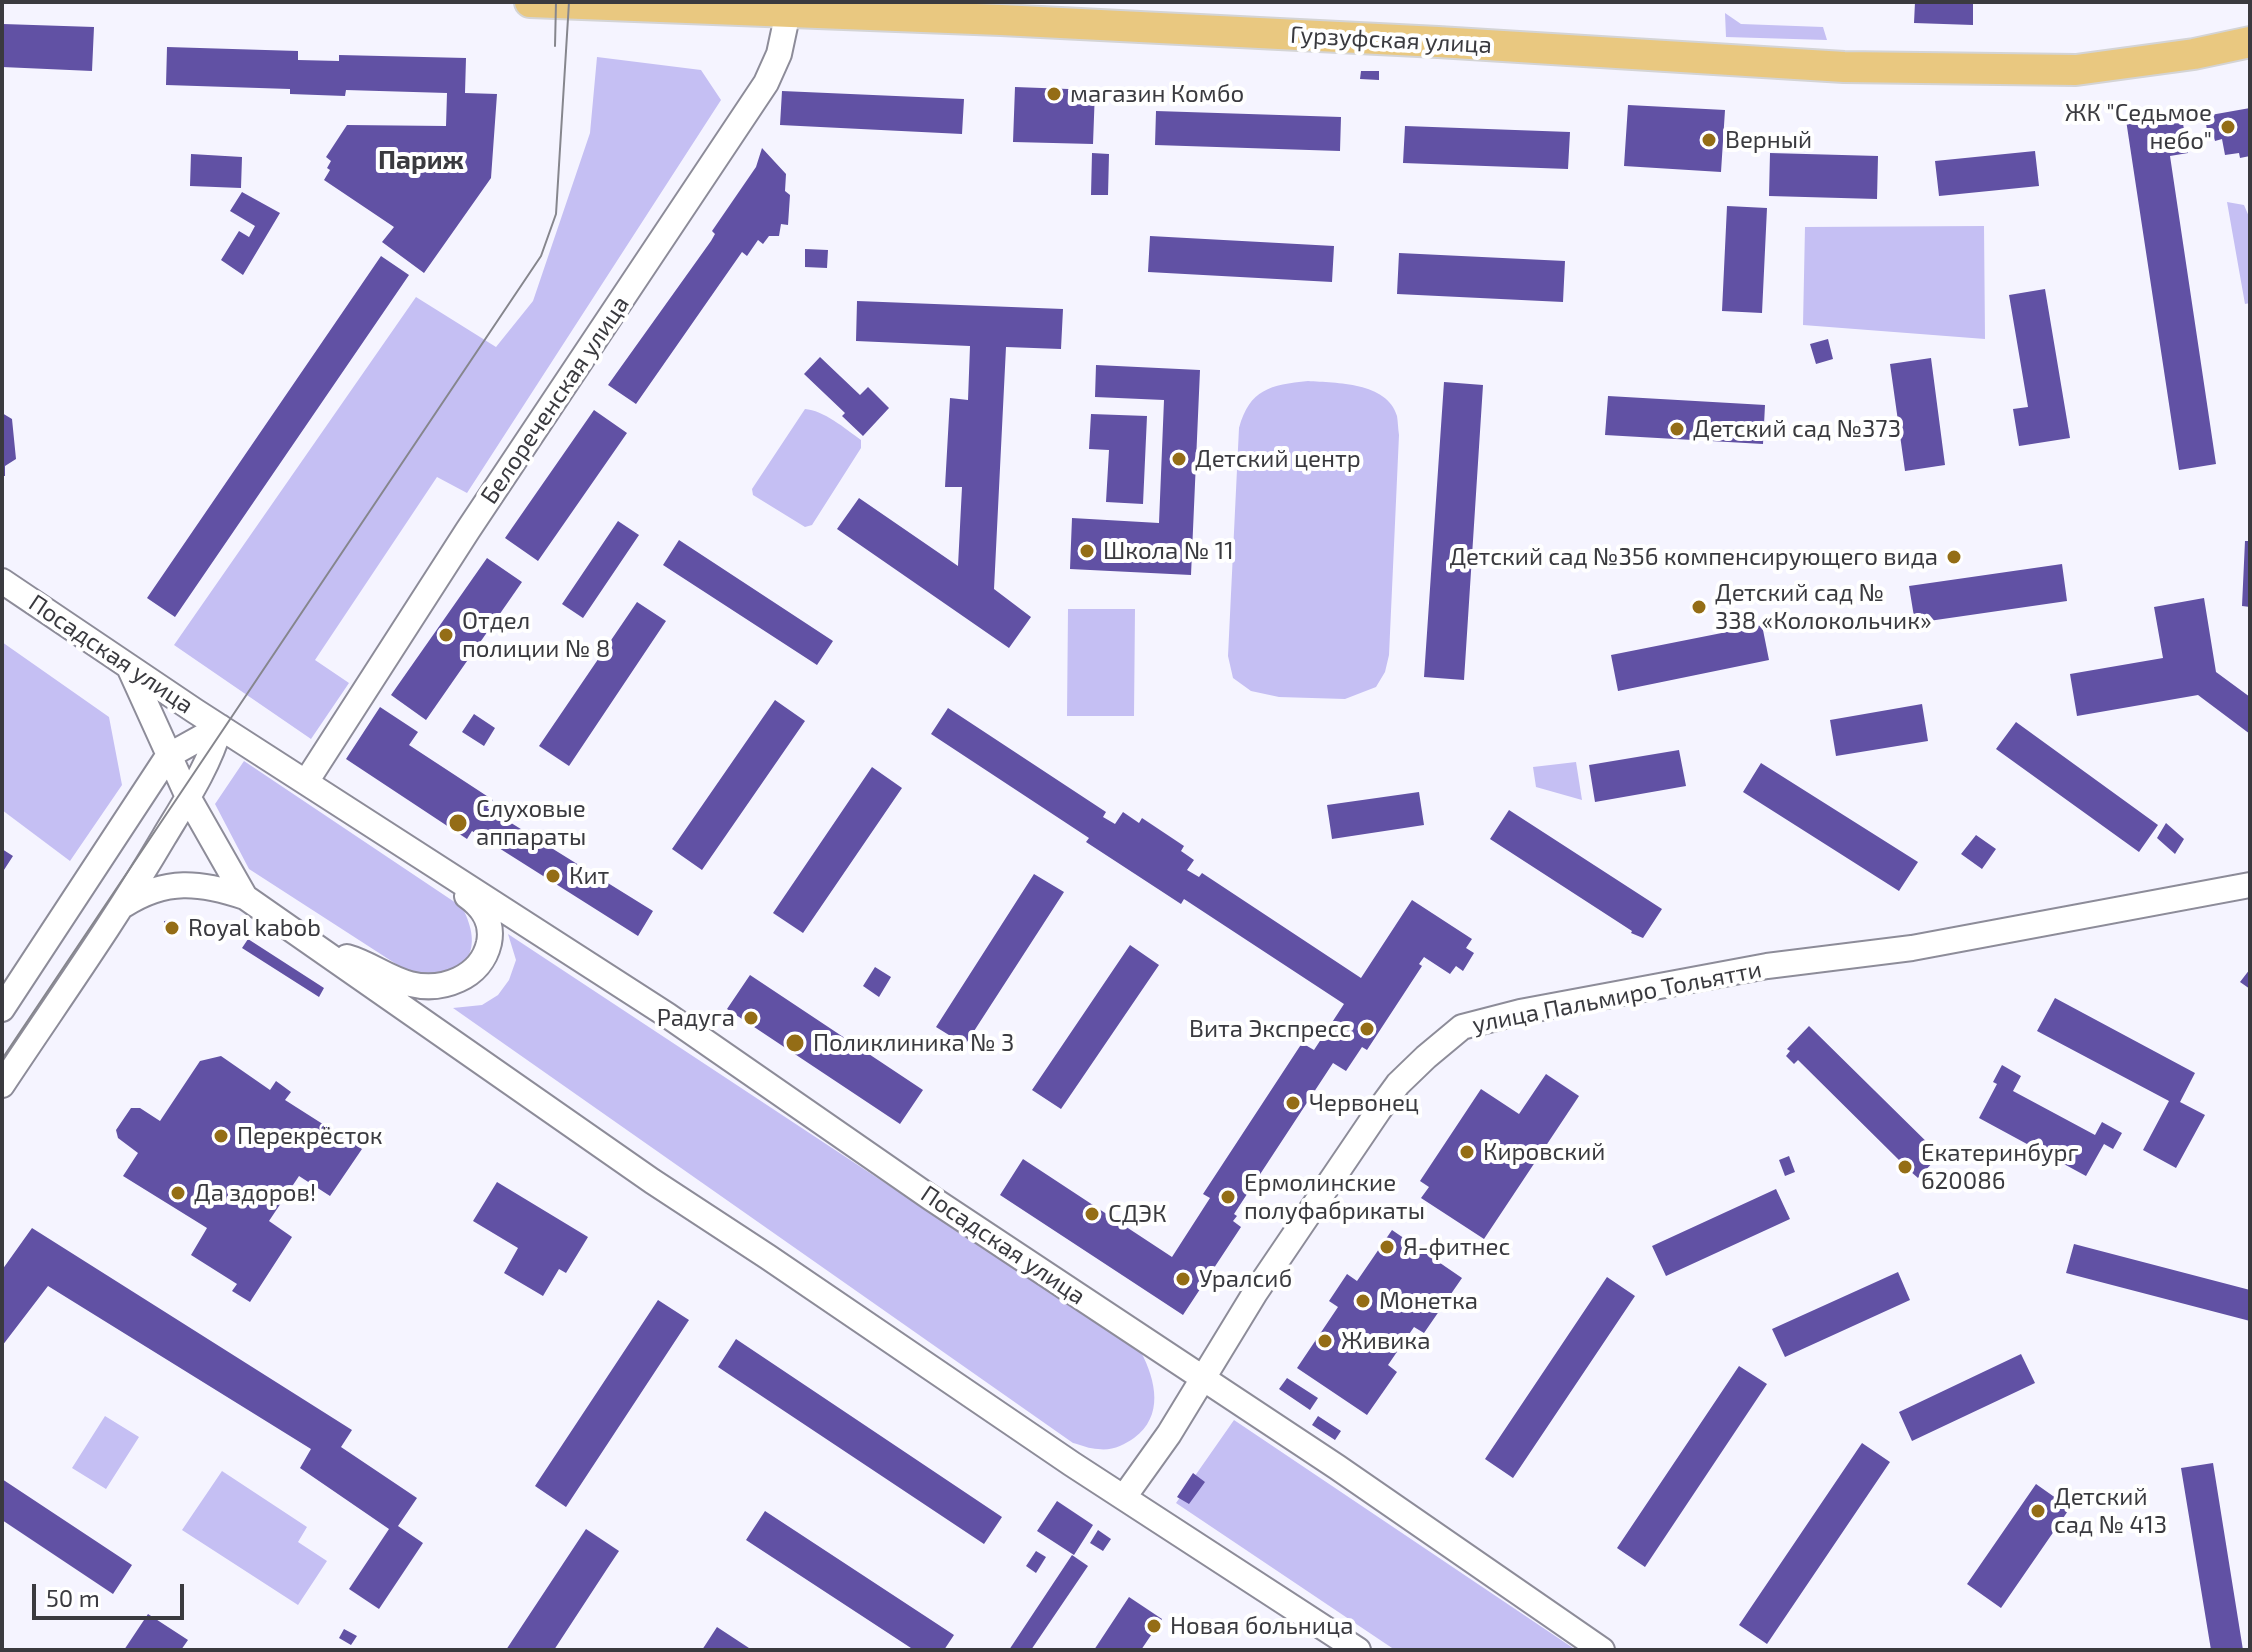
<!DOCTYPE html>
<html>
<head>
<meta charset="utf-8">
<style>
	body { margin:0 }
	#map { position:relative; width:2252px; height:1652px; overflow:hidden; background:#f5f4ff; font-family:"Exo 2",sans-serif }
	canvas { display:block }
	.frame { position:absolute; inset:0; border:4px solid #3a3a3f; pointer-events:none }
	.scale { position:absolute; left:32px; top:1584px; width:152px; height:36px; box-sizing:border-box; border:4px solid #3a3a3f; border-top:0; padding-left:10px; font-size:24px; line-height:28px; white-space:nowrap; color:#3a3a3f; -webkit-text-stroke:6px #fff; paint-order:stroke }
</style>
</head>
<body>
<div id="map">
<canvas width="2252" height="1652"></canvas>
<div class="frame"></div>
<div class="scale">50 m</div>
</div>
<script>
const g = document.querySelector('canvas').getContext('2d');
g.lineJoin = 'round';
function paint(path, color) { g.fillStyle = color; g.fill(path, 'evenodd'); }
function strokePath(path, color, width, dash) { g.strokeStyle = color; g.lineWidth = width; g.lineCap = dash ? 'butt' : 'round'; g.setLineDash(dash || []); g.stroke(path); }
function drawText(font, color, halo, rows, align = 'center') {
  g.font = font + ' "Exo 2",sans-serif'; g.lineWidth = 8; g.setLineDash([]); g.textBaseline = 'middle'; g.strokeStyle = halo; g.fillStyle = color; for (const [text, x, y, turn = 0] of rows) {
    g.save(); g.translate(x, y); g.rotate((+turn || 0) * Math.PI / 180); g.textAlign = isNaN(turn) ? turn : align; if (halo) g.strokeText(text, 0, 0); g.fillText(text, 0, 0); g.restore();
  }
}
const green = new Path2D(`
	M1725,13L1741,24L1823,27L1827,40L1726,37Z
	M597,57L701,70L721,100L467,493L437,477L315,660L349,683L311,739L174,645L416,297L496,347L533,301L590,133Z
	M2227,202L2244,205L2250,219V303L2245,304Z
	M1984,226L1985,339L1803,325L1805,227Z
	M1308,381C1336,383 1387,382 1397,416C1398,422 1398,429 1399,435L1389,655L1385,672L1376,687L1345,699L1279,697L1251,691L1233,678L1228,656L1239,428C1250,389 1270,385 1308,381Z
	M805,409C823,410 846,429 861,440V448L812,525L805,527L753,495L752,489Z
	M1068,609H1135L1134,716H1067Z
	M2,642L109,717L122,785L70,861L2,810Z
	M244,761L462,907C488,956 460,982 410,973L249,869L215,804Z
	M1576,762L1582,800L1536,787L1533,767Z
	M508,934L1141,1352C1156,1381 1164,1416 1134,1438C1124,1445 1112,1451 1098,1449C1090,1449 1081,1445 1073,1443L453,1008L482,1005L498,995L509,980L516,960Z
	M105,1416L139,1437L106,1489L72,1468Z
	M1234,1420L1576,1650H1395L1176,1503Z
	M222,1471L307,1527L298,1542L327,1561L298,1605L182,1530Z`);
const building = new Path2D(`
	M1915,2H1973V25L1914,23Z
	M3,24L94,27L92,71L2,67Z
	M167,47L298,51V60L339,61V55L466,58L465,93L497,94L491,178L424,273L382,242L394,227L324,180L330,170L327,168L331,161L326,157L347,125L446,126L447,93L346,90L345,96L290,94V89L166,85Z
	M1361,71H1379V80L1360,79Z
	M1015,87L1095,90L1093,144L1013,142Z
	M782,91L964,99L962,134L780,125Z
	M1628,105L1725,110L1721,172L1624,166Z
	M2250,108V156L2240,158L2239,153L2225,155L2222,139L2215,141L2214,137L2208,138L2205,116Z
	M1156,111L1341,117L1340,151L1155,145Z
	M2181,112L2188,153L2170,156L2216,464L2179,470L2126,120Z
	M1405,126L1570,132L1568,169L1403,163Z
	M762,148L786,174L785,191L790,195L788,225L781,224L779,236H769L763,244L758,240L747,256L742,252L636,404L608,385L711,241L715,234L712,231L756,167Z
	M2035,151L2039,186L1939,196L1935,161Z
	M1092,153L1109,154L1108,195H1091Z
	M1770,153L1878,156L1877,199L1769,196Z
	M191,154L242,157L241,188L190,186Z
	M242,192L280,213L243,275L221,260L239,231L249,237L255,226L230,211Z
	M1727,206L1767,208L1762,313L1722,311Z
	M1150,236L1334,246L1332,282L1148,272Z
	M805,249L828,250L827,268L805,267Z
	M1399,253L1565,261L1563,302L1397,294Z
	M381,256L409,275L175,617L147,598Z
	M2045,289L2070,438L2019,446L2013,409L2028,407L2009,295Z
	M857,301L1063,309L1061,349L1006,347L994,589L1031,617L1009,648L837,529L859,498L958,566L962,487H945L950,398L968,400L970,346L856,341Z
	M1828,339L1833,359L1816,364L1810,344Z
	M820,357L860,395L868,387L889,408L863,436L842,416L845,413L804,374Z
	M1931,358L1945,465L1905,471L1890,364Z
	M1096,365L1200,370L1191,575L1070,569L1072,518L1159,523L1164,400L1095,397Z
	M1444,382L1483,385L1464,680L1424,677Z
	M1608,396L1765,405L1763,444L1605,435Z
	M594,410L627,433L538,561L505,538Z
	M2,413L12,419L16,459L5,466V476H2Z
	M1091,414L1147,416L1143,504L1106,502L1109,450L1089,449Z
	M618,521L639,535L583,618L562,604Z
	M679,540L833,641L817,665L663,565Z
	M2245,541H2250V607L2242,606Z
	M487,558L522,582L426,720L391,695Z
	M2062,564L2067,601L1915,623L1909,586Z
	M2204,598L2216,672L2250,697V734L2198,695L2077,716L2070,674L2163,658L2154,607Z
	M637,602L666,621L569,766L539,746Z
	M1762,625L1769,660L1618,691L1611,655Z
	M775,700L805,721L702,870L672,849Z
	M1922,704L1928,741L1836,756L1830,720Z
	M380,707L418,732L409,745L493,800L487,808L653,911L638,936L472,831L467,839L346,759Z
	M948,708L1106,812L1103,817L1115,824L1123,812L1139,823L1142,818L1184,846L1181,851L1194,860L1187,870L1199,877L1202,873L1361,978L1412,900L1472,939L1466,948L1474,953L1463,971L1456,966L1450,974L1424,957L1419,964L1422,966L1367,1050L1362,1047L1346,1071L1333,1063L1234,1214L1237,1216L1233,1221L1241,1227L1183,1315L1000,1195L1023,1159L1172,1257L1210,1198L1203,1194L1302,1043L1314,1050L1344,1004L1184,899L1181,904L1086,842L1089,838L931,734Z
	M474,714L495,728L484,746L462,732Z
	M2016,722L2158,825L2139,852L1996,749Z
	M1679,750L1686,786L1595,802L1589,765Z
	M1761,763L1918,862L1899,891L1743,792Z
	M872,767L902,788L803,933L773,913Z
	M1419,792L1424,825L1332,839L1327,805Z
	M1509,810L1662,909L1643,938L1631,933L1632,931L1490,839Z
	M2166,823L2184,839L2175,854L2157,838Z
	M1976,835L1996,849L1982,869L1961,854Z
	M2,849L13,856L2,873Z
	M1034,874L1064,892L965,1045L936,1027Z
	M177,920L178,930L165,931L164,921Z
	M248,939L324,988L319,997L242,948Z
	M1130,945L1159,965L1061,1109L1032,1090Z
	M875,967L891,977L879,997L863,986Z
	M2250,969V989L2240,982Z
	M750,975L923,1090L900,1124L727,1009Z
	M2055,998L2195,1073L2180,1102L2205,1115L2176,1168L2143,1150L2169,1101L2037,1031Z
	M1809,1026L1940,1155L1918,1178L1910,1171L1906,1174L1898,1166L1901,1162L1798,1060L1794,1064L1786,1056L1790,1051L1787,1049Z
	M221,1056L270,1090L276,1081L291,1092L285,1100L362,1149L330,1196L299,1176L269,1221L292,1237L250,1302L232,1291L237,1284L191,1255L207,1228L123,1176L138,1153L118,1138L116,1130L131,1108H140L160,1121L200,1061Z
	M2002,1065L2021,1076L2013,1091L2095,1135L2102,1122L2122,1133L2113,1149L2104,1144L2086,1176L1979,1118L1997,1084L1993,1082Z
	M1546,1074L1579,1096L1484,1239L1421,1198L1429,1187L1420,1181L1481,1089L1519,1114Z
	M1789,1156L1795,1172L1785,1176L1779,1160Z
	M497,1182L588,1237L566,1273L559,1269L543,1296L504,1273L518,1248L473,1221Z
	M1776,1189L1790,1219L1666,1276L1652,1246Z
	M32,1228L352,1430L341,1447L417,1498L398,1526L423,1543L379,1609L349,1589L389,1529L300,1468L311,1449L48,1286L2,1346V1270Z
	M1392,1230L1462,1278L1424,1333L1414,1327L1388,1365L1397,1372L1367,1415L1297,1368L1338,1307L1329,1301L1347,1274L1357,1281Z
	M2074,1244L2250,1290V1321L2066,1273Z
	M1898,1272L1910,1300L1785,1357L1772,1329Z
	M1607,1277L1635,1296L1513,1478L1485,1459Z
	M658,1300L689,1320L566,1507L535,1486Z
	M736,1339L1002,1517L984,1544L718,1367Z
	M2021,1354L2035,1383L1912,1441L1899,1412Z
	M1739,1366L1767,1384L1645,1567L1617,1548Z
	M1287,1378L1318,1398L1310,1410L1279,1389Z
	M1318,1416L1341,1431L1335,1440L1312,1425Z
	M1862,1443L1890,1462L1767,1644L1739,1625Z
	M2213,1463L2243,1650H2211L2181,1468Z
	M1193,1473L1205,1482L1189,1504L1177,1497Z
	M2,1479L132,1565L113,1594L2,1520Z
	M2036,1484L2070,1508L2001,1608L1967,1584Z
	M1057,1501L1093,1525L1074,1555L1037,1531Z
	M765,1511L954,1635L944,1650H914L746,1540Z
	M586,1529L619,1551L607,1569L554,1650H506Z
	M1098,1530L1111,1539L1103,1551L1090,1543Z
	M1036,1551L1046,1557L1036,1573L1026,1566Z
	M1072,1555L1088,1566L1031,1650H1009Z
	M1129,1597L1162,1619L1141,1650H1094Z
	M148,1614L188,1640L181,1650H124Z
	M717,1627L752,1650H702Z
	M344,1629L357,1636L351,1645L339,1638Z`);
const minor = new Path2D(`
	M2,581L195,711L667,1015L931,1198L1337,1467L1602,1650
	M129,667L188,797L245,897
	M168,756L220,727
	M306,782L468,530L766,83L779,54L788,12
	M124,905C166,878 200,882 245,897L652,1181L768,1257L1072,1464L1358,1650
	M347,957C369,963 387,978 410,984C442,992 481,978 489,943C493,923 484,908 467,896
	M2,1009L168,756
	M2,1085C57,1002 114,922 164,837C185,802 209,766 220,727
	M1124,1497L1169,1434L1255,1293L1379,1110L1398,1084L1426,1057L1462,1027L1520,1012L1767,966L1912,948L2250,885`);
const major = new Path2D(`
	M530,2L1001,20L1438,42L1844,67L2076,70L2194,54L2250,42`);
const tram = new Path2D(`
	M555,46L556,2
	M2,1059L541,256L556,214L569,2`);
const markers = [
	[1054,94,8,"#946d16"],
	[2228,127,8,"#946d16"],
	[1709,140,8,"#946d16"],
	[1677,429,8,"#946d16"],
	[1179,459,8,"#946d16"],
	[1087,551,8,"#946d16"],
	[1954,557,8,"#946d16"],
	[1699,607,8,"#946d16"],
	[446,635,8,"#946d16"],
	[458,823,10,"#946d16"],
	[553,876,8,"#946d16"],
	[172,928,8,"#946d16"],
	[751,1018,8,"#946d16"],
	[1367,1029,8,"#946d16"],
	[795,1043,10,"#946d16"],
	[1293,1103,8,"#946d16"],
	[221,1136,8,"#946d16"],
	[1467,1152,8,"#946d16"],
	[1905,1167,8,"#946d16"],
	[178,1193,8,"#946d16"],
	[1228,1197,8,"#946d16"],
	[1092,1214,8,"#946d16"],
	[1387,1247,8,"#946d16"],
	[1183,1279,8,"#946d16"],
	[1363,1301,8,"#946d16"],
	[1325,1341,8,"#946d16"],
	[2038,1511,8,"#946d16"],
	[1154,1626,8,"#946d16"]
];
const streetNames = [
	["Гурзуфская улица",1391,40,3],
	["Белореченская улица",555,400,-56],
	["Посадская улица",111,654,34],
	["улица Пальмиро Тольятти",1617,997,-11],
	["Посадская улица",1003,1245,34]
];
const poiNames = [
	["магазин Комбо",1070,94],
	["ЖК \"Седьмое",2212,113,"right"],
	["небо\"",2212,141,"right"],
	["Верный",1725,140],
	["Детский сад №373",1693,429],
	["Детский центр",1195,459],
	["Школа № 11",1103,551],
	["Детский сад №356 компенсирующего вида",1938,557,"right"],
	["Детский сад №",1715,593],
	["338 «Колокольчик»",1715,621],
	["Отдел",462,621],
	["полиции № 8",462,649],
	["Слуховые",476,809],
	["аппараты",476,837],
	["Кит",569,876],
	["Royal kabob",188,928],
	["Радуга",735,1018,"right"],
	["Вита Экспресс",1351,1029,"right"],
	["Поликлиника № 3",813,1043],
	["Червонец",1309,1103],
	["Перекрёсток",237,1136],
	["Кировский",1483,1152],
	["Екатеринбург",1921,1153],
	["620086",1921,1181],
	["Ермолинские",1244,1183],
	["полуфабрикаты",1244,1211],
	["Да здоров!",194,1193],
	["СДЭК",1108,1214],
	["Я-фитнес",1403,1247],
	["Уралсиб",1199,1279],
	["Монетка",1379,1301],
	["Живика",1341,1341],
	["Детский",2054,1497],
	["сад № 413",2054,1525],
	["Новая больница",1170,1626]
];
const neighbourhoodNames = [
	["Париж",421,160]
];
paint(green, '#c5bff3');
paint(building, '#6151a4');
strokePath(minor, '#8d8c99', 28);
strokePath(major, '#d4d4d5', 34);
strokePath(minor, '#fff', 24);
strokePath(major, '#e9c880', 30);
strokePath(tram, '#86868d', 2);
for (const [x, y, r, color] of markers) { const dot = new Path2D(); dot.arc(x, y, r, 0, 2 * Math.PI); g.fillStyle = color; g.fill(dot); strokePath(dot, '#fff', 3); }
drawText('24px', '#3a3a3f', '#fff', streetNames);
drawText('24px', '#3a3a3f', '#fff', poiNames, 'left');
drawText('bold 26px', '#3a3a3f', '#fff', neighbourhoodNames);
</script>
</body>
</html>
